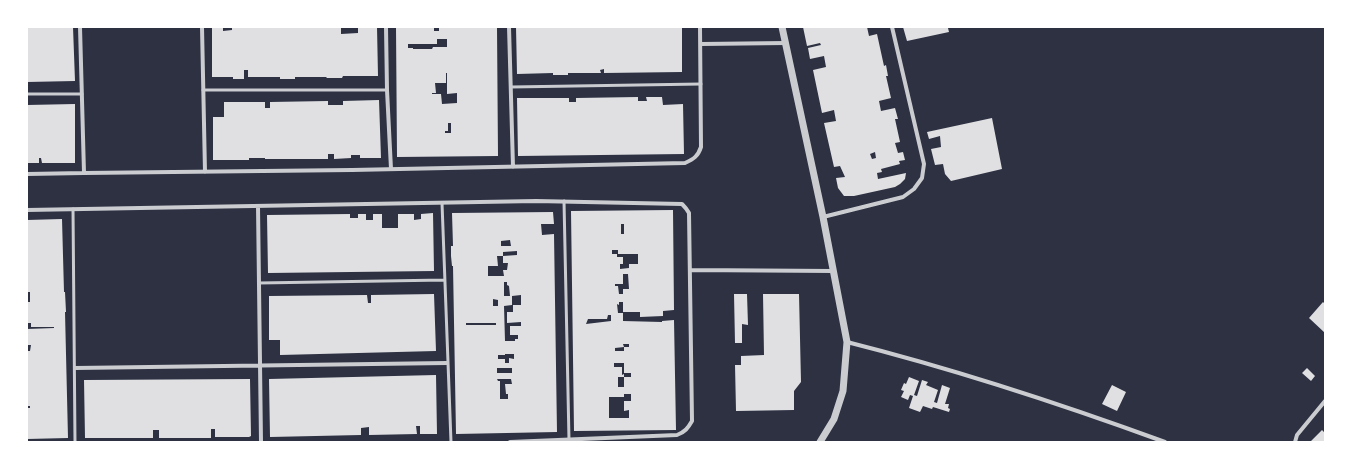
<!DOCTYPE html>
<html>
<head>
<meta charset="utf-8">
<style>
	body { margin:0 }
	#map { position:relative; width:1352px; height:469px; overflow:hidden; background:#2d3142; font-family:"Roboto Condensed",sans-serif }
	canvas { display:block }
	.frame { position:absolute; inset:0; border:28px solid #fff; pointer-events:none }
</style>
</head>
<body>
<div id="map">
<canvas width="1352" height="469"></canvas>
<div class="frame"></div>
</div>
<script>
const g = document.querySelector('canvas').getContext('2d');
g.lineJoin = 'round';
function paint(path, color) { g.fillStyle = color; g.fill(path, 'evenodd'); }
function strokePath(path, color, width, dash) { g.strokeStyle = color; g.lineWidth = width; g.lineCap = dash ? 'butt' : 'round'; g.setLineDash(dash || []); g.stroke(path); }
const building = new Path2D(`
	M27,27H73L75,81L27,82Z
	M212,27H223V31L232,30V27H341V34L358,33V27H377L378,76H343L342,78H326L327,77H295V79H280V77H248V70H244V79H233V77H212Z
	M396,27H434V31H439V27H497L498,156L397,157ZM437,39H447V47H433L432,49H413V48H408V44H437ZM446,73H447V94L457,93V103L442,104L441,94H432V93H436L435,83H446ZM448,123H451V133H445V131H448Z
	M516,27H682V72L604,73V69L600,70L601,73H568V75H553V73L517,74Z
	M803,27H867L869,36L877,34L884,66L886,65L888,76H886L891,98L879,101L881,111L895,108L898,119H895L900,142L895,143L898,153L903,152L905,160L899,161L900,164L881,169L882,172L877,173L878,179L906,173L905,179L900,184L895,187L854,196H844L838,188L836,178L845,177L840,166L834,167L824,123L836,121L834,110L822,113L813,70L826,67L824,56L810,59L808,48L821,45L820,43L807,46ZM875,152L876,158L872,159L870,154Z
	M903,27H951V28H948L949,32L907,41Z
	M638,97V101H647L646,97H662L663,105L683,104L684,154L518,156L517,98H569V102H576V98Z
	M379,100L381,158H360V155H351V158L334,159V154H328V159H265V158H249V160H213V117H224V102H265V108H270V102L328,101V105H343V101Z
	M75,104V163H42L41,158H39V163H27V105Z
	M992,118L1002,169L951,181L945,174L943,164L935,165L931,149L941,147L940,136L929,139L927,132Z
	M673,210L674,310L663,311V316L640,317V312H623V302H619V305L617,304L618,313H623V321L662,322V321L674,320L676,430L574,431L571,211ZM621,224H624V234H621ZM612,250H618V254H638V264H629V268L620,269V264H623V257H617V254H612ZM623,274H628L629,289H623V294H619L618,286H615V284H623ZM608,315H611V321L586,324L588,319H607ZM623,344H629V347H624V351H615V348L624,347ZM614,363H624V373H631V377H624V387H618V377H624V374L622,375V367H614ZM624,394H631V401H624V411L629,410V418H609V397H624Z
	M553,212L554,224H541L542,235L554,234L557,432L456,434L453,266H452L451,256V246H453L452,213ZM510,240L511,246H501V241ZM517,251V255L503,256V263H508L507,270H503L504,276H488V266H498L497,256H503V252ZM504,282H507V285L509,286L510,296H504ZM521,295V305H513V312H507V323L521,322V326H510V335H518V339H515V341H505L504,306L512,305V296ZM493,299L498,300V306H493ZM466,323H496V325H466ZM505,354H514V359L509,358V363H505V359H498V355H505ZM497,368H512V373H497ZM497,379H511L512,384H505L506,394H508V399H500V381H498Z
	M433,213L434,271L268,273L267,215L350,214V218H358V214H366V220H373V214H382V228H398V214H414V220L421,219V214Z
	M62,219L64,292H65L66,312H65L68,438L27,439V408H30V406H27V351H30L31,345H27V329L54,328V327H31V323H27V302H30V292H27V220Z
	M434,294L436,351L280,355V340H269V296L367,295L368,303H371V295Z
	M734,294H747L748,325L742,324V343H735Z
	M763,294H799L801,382L794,391V410L736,411L735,365H741V356L764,355Z
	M1323,302L1325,304V333L1309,318Z
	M1307,368L1315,376L1311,381L1302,373Z
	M436,375L437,434H420V426H416L417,434L369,435V427L361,428V435L270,437L269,379Z
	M909,377L919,381L914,395L917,396L922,380L928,382L926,385L938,390L934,402L937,403L942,385L950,388L945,404H949L948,408L950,409L949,412L933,407L932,409L923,406L920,412L909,408L913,396L910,395L908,400L901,397L904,391L901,390L904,383L906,384Z
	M250,379L251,436L249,437H215V429H211V438H159V430H153V438H85L84,380Z
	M1112,385L1126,392L1117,411L1102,404Z
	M1322,430L1325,433V442H1310Z`);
const service = new Path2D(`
	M511,87L701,84
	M203,90H387
	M27,94H82
	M564,201L569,440
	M442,203L451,442
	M73,209L75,442
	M259,283L445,280`);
const minor = new Path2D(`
	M80,27L84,173
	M202,27L205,172
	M386,27L387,90L391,169
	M509,27L513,167
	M701,44L786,43
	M27,174L84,173L352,170L685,163C694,159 698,156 701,147L700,27
	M258,206L261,442
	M27,210L536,201L682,204C685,207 687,209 689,213L692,421C688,428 685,432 677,435L510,442
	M823,217L903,197L914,189L922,178L924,164L892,27
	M690,270L833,271
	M847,342C954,369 1061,404 1165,442
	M75,368L447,363
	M1295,442L1297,435L1325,401`);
const tertiary = new Path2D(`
	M782,27L823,217L847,342L843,391L834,419L820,442`);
paint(building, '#e0e0e3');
strokePath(service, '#caccd0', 3);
strokePath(minor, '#caccd0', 4);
strokePath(tertiary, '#caccd0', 7);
</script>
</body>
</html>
